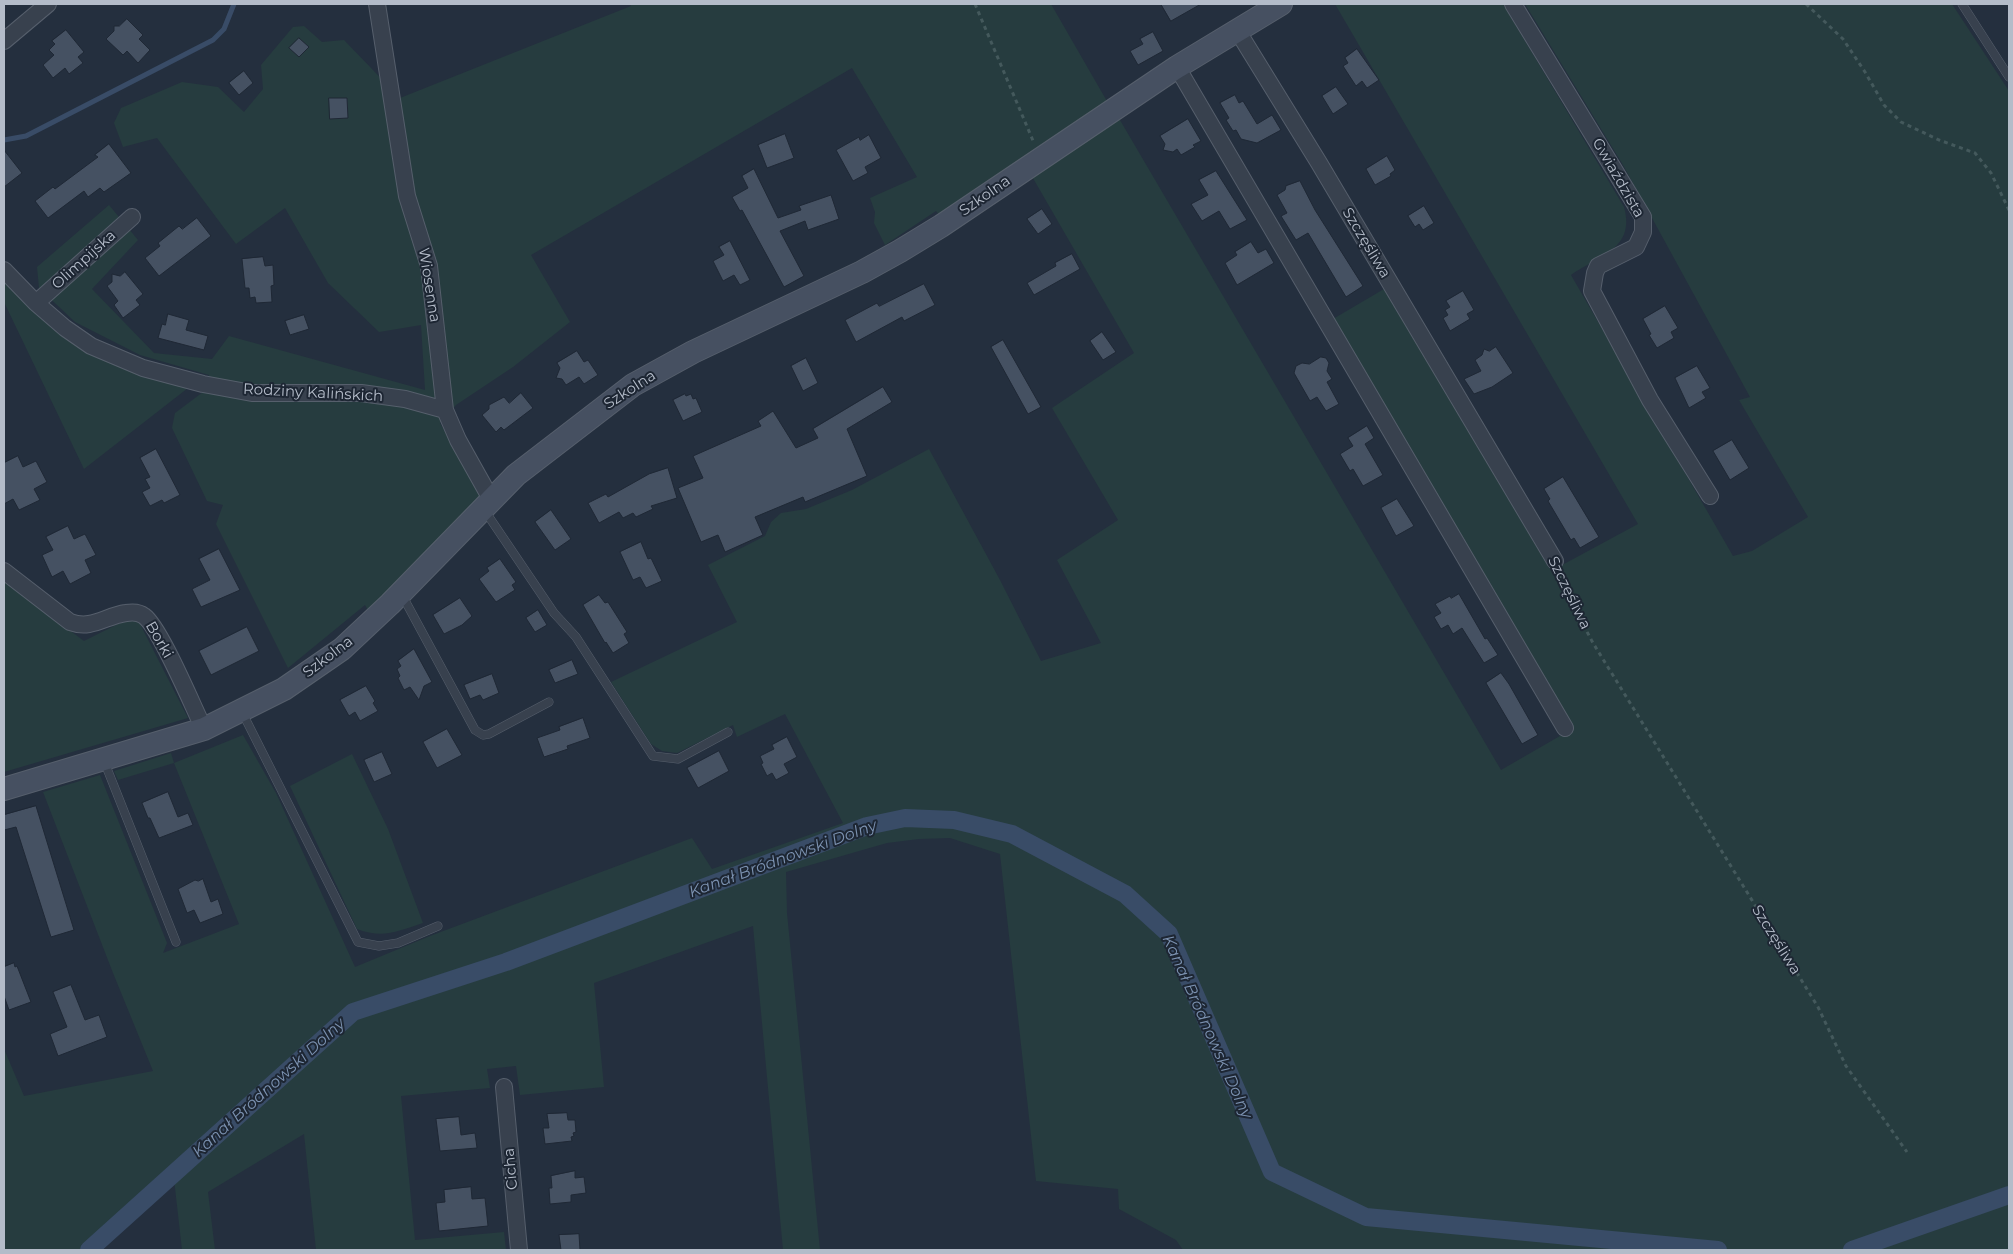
<!DOCTYPE html>
<html>
<head>
<meta charset="utf-8">
<style>
	body { margin:0 }
	#map { position:relative; width:2013px; height:1254px; overflow:hidden; background:#242f3e; font-family:Montserrat,sans-serif }
	canvas { display:block }
	.frame { position:absolute; inset:0; border:5px solid #b4bcc9; pointer-events:none }
</style>
</head>
<body>
<div id="map">
<canvas width="2013" height="1254"></canvas>
<div class="frame"></div>
</div>
<script>
const g = document.querySelector('canvas').getContext('2d');
g.lineJoin = 'round';
function paint(path, color) { g.fillStyle = color; g.fill(path, 'evenodd'); }
function strokePath(path, color, width, dash) { g.strokeStyle = color; g.lineWidth = width; g.lineCap = dash ? 'butt' : 'round'; g.setLineDash(dash || []); g.stroke(path); }
function drawText(font, color, halo, rows, align = 'center') {
  g.font = font + ' Montserrat,sans-serif'; g.lineWidth = 4; g.setLineDash([]); g.textBaseline = 'middle'; g.strokeStyle = halo; g.fillStyle = color; for (const [text, x, y, turn = 0] of rows) {
    g.save(); g.translate(x, y); g.rotate((+turn || 0) * Math.PI / 180); g.textAlign = isNaN(turn) ? turn : align; if (halo) g.strokeText(text, 0, 0); g.fillText(text, 0, 0); g.restore();
  }
}
const green = new Path2D(`
	M630,4H1051L1108,103L940,216L936,211L885,245L874,223L875,212L870,198L917,177L852,68L531,255L570,322L513,367L456,405L440,423L479,493V500L369,612L365,605L288,668L216,524L223,505L207,501L172,428L175,413L203,392L209,375L140,355L75,322L39,288L37,267L109,205L138,240L92,289L154,353L212,359L229,336L425,390L421,325L379,332L328,283L285,208L236,244L157,138L123,147L114,123L121,108L182,82L218,87L244,112L263,89L261,65L293,27L304,26L322,42L344,40L400,98L631,6Z
	M1335,4H1503L1624,207C1636,249 1598,256 1571,275L1733,556L1752,551L1808,517L1739,400L1750,397L1623,165L1525,4H1952L2009,91V1250H1183L1176,1240L1119,1209L1118,1189L1036,1181L1000,854L950,838L919,839L887,843L786,872L787,913L820,1250H783L753,926L594,983L604,1087L520,1095L516,1066L487,1069L490,1088L401,1096L415,1240L504,1232L506,1250H316L304,1134L208,1192L215,1250H182L174,1179L98,1250H4V1049L24,1096L153,1071L113,973L43,792L100,775L167,943L163,953L239,924L174,763L118,780L114,771L171,753L174,763L243,735L276,793L355,967L430,936L692,838L712,869L843,823L785,714L737,737L733,725L677,753L662,751L651,744L611,682L737,622L708,565L765,536L771,522L781,513L806,509L852,490L929,449L1000,580L1041,661L1101,643L1057,560L1118,520L1052,408L1134,353L1030,173L1117,115L1501,770L1572,729L1333,319L1384,289L1551,571L1638,524Z
	M4,279L62,336L119,365L188,388L84,469L4,302Z
	M4,581L84,641L128,619L139,622L188,718L4,772Z
	M352,754L388,829L423,923C398,931 383,939 357,929L290,786Z`);
const stream = new Path2D(`
	M4,140L26,136L213,40L224,29L234,4`);
const canal = new Path2D(`
	M89,1250L353,1012L506,962L867,826L905,818L954,820L1012,834L1125,894L1169,934L1272,1172L1366,1217L1718,1250
	M1852,1250L2009,1195`);
const building = new Path2D(`
	M1161,4H1201L1171,21Z
	M127,19L143,35L139,39L150,50L138,63L127,51L123,55L106,39L114,31V26H119Z
	M66,30L84,52L78,57L83,63L69,74L65,68L53,78L43,65L54,55L49,50L55,44L52,41Z
	M1153,32L1163,51L1138,65L1130,51L1143,44L1140,39Z
	M299,38L309,47L299,57L289,48Z
	M1357,49L1379,80L1367,88L1362,81L1356,86L1343,66L1348,63L1345,58Z
	M244,71L253,83L239,95L229,83Z
	M1336,87L1348,104L1333,114L1322,96Z
	M1235,95L1239,103L1243,101L1257,124L1272,115L1281,130L1257,143L1241,139L1236,130L1233,131L1226,120L1229,118L1220,103Z
	M329,98H347L348,118L330,119Z
	M1188,119L1201,141L1193,145L1195,147L1181,155L1177,149L1173,152L1163,150L1165,144L1160,136Z
	M785,134L794,158L767,168L758,145Z
	M869,135L881,158L865,167L868,173L853,181L836,150L859,137L860,140Z
	M109,144L131,173L104,192L100,188L88,197L84,191L48,218L35,201L53,187L55,189L98,157L95,155Z
	M4,150L22,173L4,187Z
	M1387,156L1395,170L1390,174L1391,176L1375,185L1366,169Z
	M754,169L778,218L801,210L799,206L831,195L839,219L808,230L805,221L780,231L804,276L784,287L742,210L740,211L732,197L748,188L742,176Z
	M1216,171L1247,220L1230,229L1219,211L1202,221L1191,204L1208,195L1199,180Z
	M1300,181L1315,210L1363,286L1346,297L1308,233L1296,240L1281,216L1287,213L1277,195L1285,190L1286,186Z
	M1424,206L1434,223L1423,230L1419,224L1415,227L1408,216Z
	M1042,209L1052,224L1038,234L1027,219Z
	M197,218L211,236L159,276L145,258L160,246L158,243L179,226L182,229Z
	M730,241L750,280L740,285L734,275L723,281L713,261L724,255L719,247Z
	M1251,242L1258,253L1266,249L1274,263L1237,285L1225,263L1237,255L1235,252Z
	M1072,254L1080,269L1034,295L1027,283L1056,266L1055,263Z
	M263,257L265,266L273,265L274,285L271,286L272,302L256,303L255,297L250,298L249,288H245L242,259Z
	M125,272L143,294L136,300L140,305L123,318L114,305L118,301L107,286L112,282V274L120,276Z
	M924,284L935,305L904,321L902,317L856,342L845,320L877,303L879,306Z
	M1463,291L1474,310L1467,314L1470,319L1450,331L1443,318L1448,315L1445,310L1450,307L1446,301Z
	M1665,306L1678,328L1671,332L1674,338L1657,348L1649,335L1651,334L1643,319Z
	M168,314L189,320L186,330L208,336L204,350L158,338L162,324L165,325Z
	M304,315L309,329L290,335L285,321Z
	M1102,332L1116,352L1103,360L1090,341Z
	M1003,340L1041,407L1028,414L991,347Z
	M1496,347L1513,373L1492,387L1474,394L1464,379L1481,371L1475,360L1482,355L1484,349L1489,351Z
	M577,351L584,362L588,360L598,375L584,384L579,377L566,385L562,379L556,378L560,368L557,363Z
	M1321,357L1326,358L1329,363L1327,371L1332,379L1327,382L1339,404L1326,411L1317,397L1310,401L1294,373L1296,366L1302,363L1309,364Z
	M806,358L818,383L803,391L791,366Z
	M1697,366L1710,388L1702,392L1706,398L1689,408L1675,378Z
	M883,387L892,402L847,429L867,476L805,502L803,497L755,517L763,535L725,552L718,535L701,542L678,488L703,478L693,456L761,426L758,421L773,411L796,448L818,438L813,429Z
	M521,393L533,408L504,430L501,427L496,432L482,415L489,409V405L504,397L509,403Z
	M685,394L686,396L691,394L693,399L696,398L702,412L683,421L673,400Z
	M1367,426L1374,438L1365,444L1383,475L1363,486L1353,469L1350,471L1340,454L1353,446L1348,438Z
	M1732,440L1749,468L1730,480L1713,451Z
	M156,449L180,495L164,503L162,500L150,506L142,492L150,488L145,479L150,477L140,458Z
	M18,456L23,467L36,461L47,482L34,489L40,500L19,510L13,499L4,504V463Z
	M668,468L677,498L651,506L653,509L636,517L633,513L623,518L619,512L599,523L588,503L606,494L608,497L649,474Z
	M1563,477L1599,537L1580,548L1574,538L1571,540L1548,501L1550,499L1544,489Z
	M1397,499L1414,526L1396,536L1381,508Z
	M551,510L571,539L555,550L535,522Z
	M68,526L74,539L85,534L96,555L85,560L91,573L70,584L63,571L52,577L42,555L53,550L46,537Z
	M641,542L648,559L651,558L662,581L646,588L640,577L633,580L620,552Z
	M219,549L240,590L201,607L192,589L210,580L199,559Z
	M500,559L516,582L512,585L515,590L496,602L479,579L489,571L487,568Z
	M1459,594L1485,639L1487,638L1498,655L1484,663L1462,628L1453,634L1448,625L1441,629L1434,617L1441,613L1435,604L1450,596L1451,598Z
	M599,595L605,603L608,602L627,632L624,634L629,643L613,653L606,642L605,643L583,605Z
	M460,598L472,616L462,625L444,634L433,615Z
	M538,610L547,625L535,632L526,618Z
	M247,627L259,651L211,675L199,651Z
	M414,649L432,682L424,686L419,700L410,687L404,690L398,678L400,676L397,669L401,666L398,661Z
	M572,660L578,674L555,683L549,670Z
	M1501,673L1509,684L1538,735L1522,744L1486,683Z
	M492,674L499,693L483,700L480,695L470,699L464,685Z
	M366,686L375,701L373,703L378,711L360,721L355,712L349,716L340,700Z
	M583,718L590,738L567,746L568,749L544,757L537,738L560,730L559,727Z
	M447,729L462,755L437,768L423,742Z
	M787,737L797,757L784,764L789,773L776,780L772,773L767,776L761,764L763,763L760,756L774,749L772,745Z
	M719,751L729,771L698,788L687,768Z
	M382,752L392,774L374,782L364,760Z
	M168,792L178,817L188,813L193,825L159,838L150,818H148L142,803Z
	M36,806L74,930L51,937L16,827L4,830V815Z
	M203,879L211,902L218,899L223,914L200,923L194,910L187,913L178,889L195,880L198,881Z
	M14,963L15,967L17,966L31,1002L9,1010L4,996V967Z
	M71,985L85,1020L99,1015L107,1037L58,1056L50,1034L67,1027L53,992Z
	M567,1113L568,1120H575L576,1132L573,1133L574,1136L571,1137L572,1141L545,1144L543,1128H549L547,1114Z
	M459,1117L461,1135L475,1133L477,1148L440,1151L436,1119Z
	M575,1171V1178L584,1177L586,1193L571,1195V1202L550,1204L549,1188H552L551,1176Z
	M471,1187L472,1199L485,1198L488,1226L439,1231L436,1203L445,1202L444,1190Z
	M579,1234L580,1250H561L559,1235Z`);
const path = new Path2D(`
	M975,4L1034,143
	M1806,4L1843,39L1865,72L1884,105L1901,122L1939,140L1975,153L1991,173L2009,210
	M1560,574L1568,596L1593,643L1818,1007L1846,1066L1907,1152`);
const lane = new Path2D(`
	M1962,4L2009,77
	M485,511L554,613L576,637L653,756L678,759L728,732
	M402,595L475,730L483,735L489,734L549,702
	M242,712L358,942L379,946L398,943L438,926
	M104,761L176,942`);
const street = new Path2D(`
	M377,4L407,196L429,266L445,410L458,440L491,499
	M1513,4L1643,217V232L1636,247L1598,266L1595,273L1592,291L1650,400L1710,496
	M1237,30L1319,163L1555,561
	M4,41L48,4
	M1177,67L1565,728
	M4,270L36,303L65,328L91,346L143,368L203,384L252,393H361L405,399L445,410
	M36,303L132,217
	M4,571L70,622C92,630 105,616 126,613C132,612 139,612 144,616C160,627 193,707 204,729
	M504,1087L519,1250`);
const secondary = new Path2D(`
	M4,789L204,729L284,689L342,649L390,604L516,475L633,385L693,352L862,272L900,251L941,226L1177,67L1281,4`);
const streetNames = [
	["Gwiaździsta",1618,178,60],
	["Szkolna",985,196,-35],
	["Szczęśliwa",1366,243,59],
	["Olimpijska",84,260,-42],
	["Wiosenna",429,285,81],
	["Szkolna",630,390,-33],
	["Rodziny Kalińskich",313,393,3],
	["Szczęśliwa",1569,593,64],
	["Borki",159,640,60],
	["Szkolna",328,657,-37],
	["Szczęśliwa",1776,940,58],
	["Cicha",511,1169,-95]
];
const waterNames = [
	["Kanał Bródnowski Dolny",783,859,-20],
	["Kanał Bródnowski Dolny",1207,1027,66],
	["Kanał Bródnowski Dolny",269,1088,-42]
];
paint(green, '#263c3f');
strokePath(stream, '#394c67', 5);
strokePath(canal, '#394c67', 18);
paint(building, '#455162');
strokePath(building, '#1f2835', 1);
strokePath(lane, '#565f6c', 9);
strokePath(street, '#565f6c', 18);
strokePath(secondary, '#565f6c', 24);
strokePath(path, '#44595c', 3, [4, 4]);
strokePath(lane, '#38414e', 8);
strokePath(street, '#38414e', 16);
strokePath(secondary, '#465061', 22);
drawText('15px', '#b4bcc9', '#1d2633', streetNames);
drawText('italic 16px', '#7c92b1', '#1d2633', waterNames);
</script>
</body>
</html>
